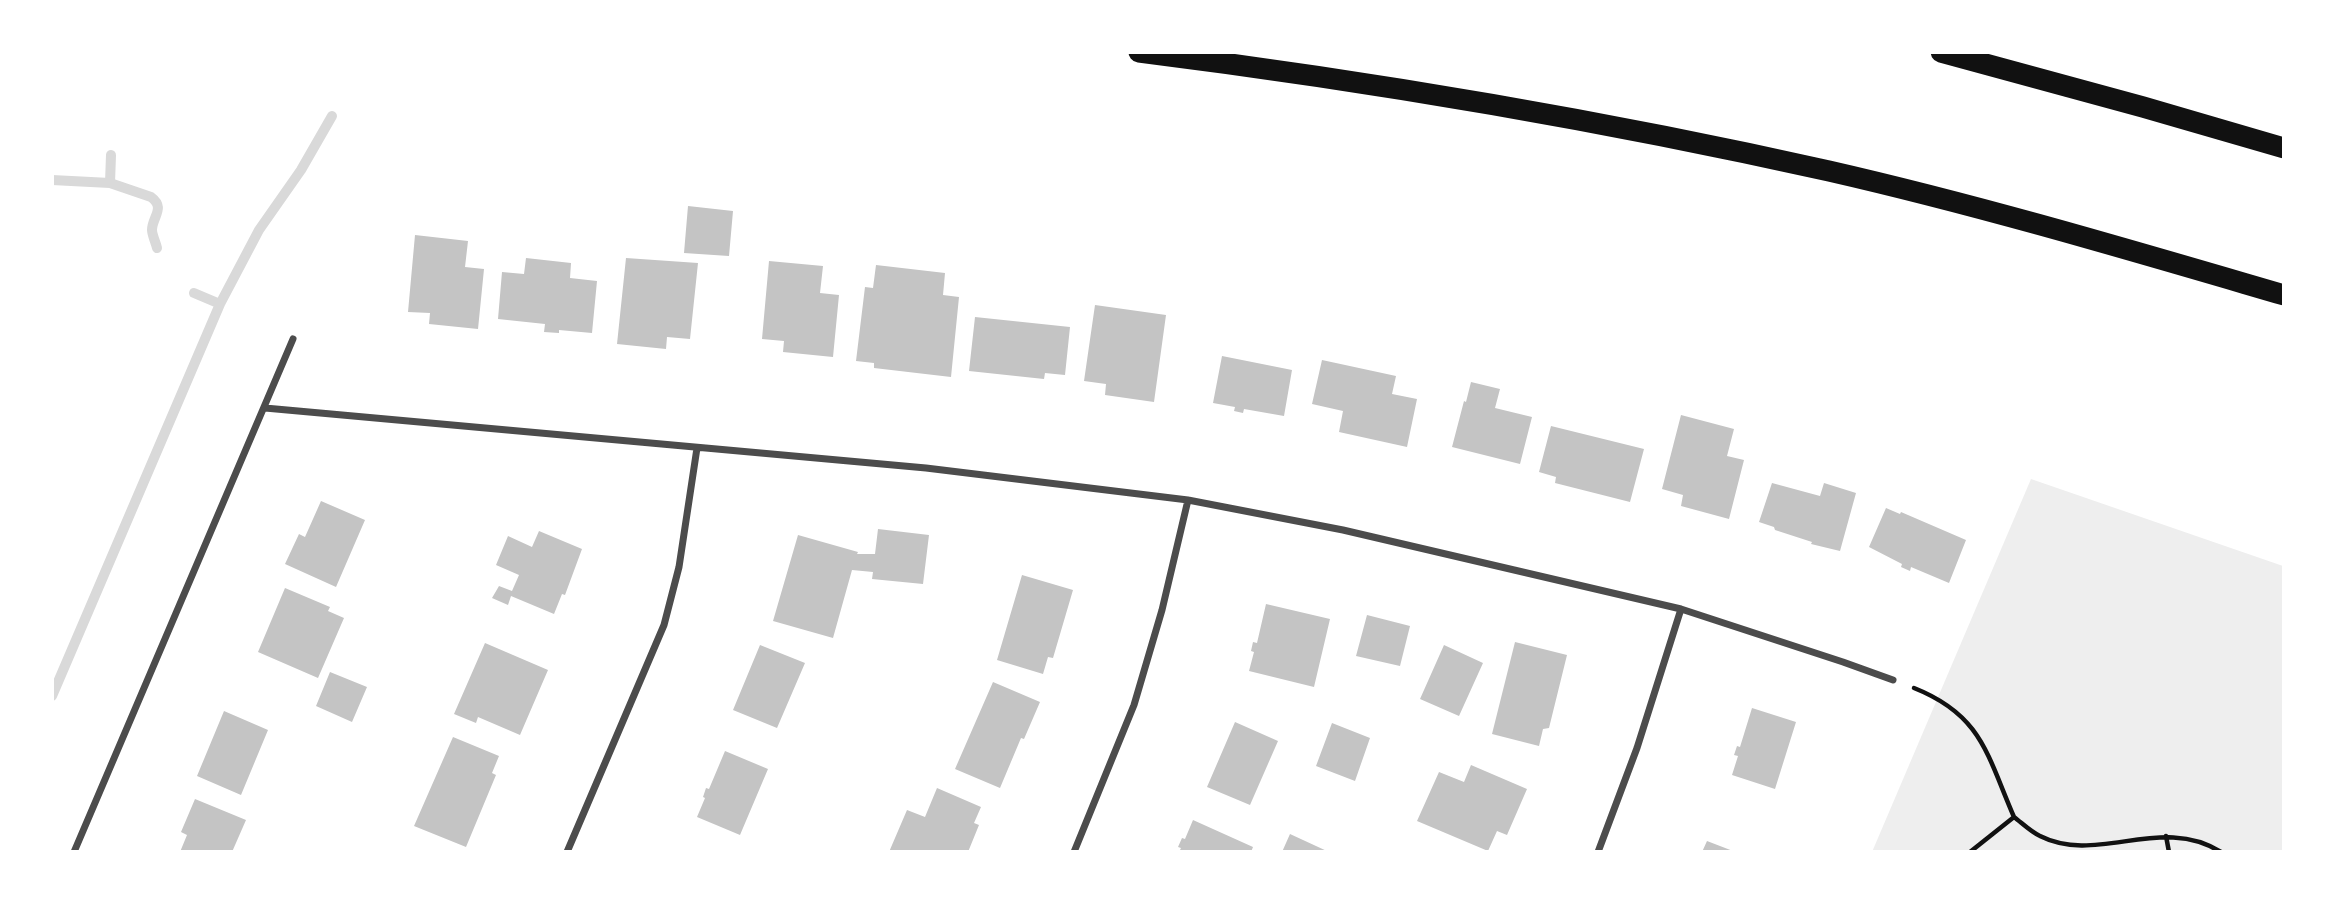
<!DOCTYPE html>
<html>
<head>
<meta charset="utf-8">
<style>
	body { margin:0 }
	#map { position:relative; width:2336px; height:904px; overflow:hidden; background:#fff; font-family:Commissioner,sans-serif }
	canvas { display:block }
	.frame { position:absolute; inset:0; border:54px solid #fff; pointer-events:none }
</style>
</head>
<body>
<div id="map">
<canvas width="2336" height="904"></canvas>
<div class="frame"></div>
</div>
<script>
const g = document.querySelector('canvas').getContext('2d');
g.lineJoin = 'round';
function paint(path, color) { g.fillStyle = color; g.fill(path, 'evenodd'); }
function strokePath(path, color, width, dash) { g.strokeStyle = color; g.lineWidth = width; g.lineCap = dash ? 'butt' : 'round'; g.setLineDash(dash || []); g.stroke(path); }
const green = new Path2D(`
	M2031,479L2283,566V851L1872,852Z`);
const stream = new Path2D(`
	M52,180L110,183L151,197C166,208 152,217 152,230C152,235 156,243 157,248
	M110,183L111,155
	M194,293L220,304
	M52,696L220,304L259,230L301,170L332,116`);
const building = new Path2D(`
	M688,206L733,211L729,256L684,253Z
	M415,235L468,241L465,267L484,269L478,329L429,324L430,313L408,312Z
	M526,258L571,263L570,278L597,281L592,333L559,330V333L544,332L545,324L498,319L502,272L524,274Z
	M626,258L698,263L690,339L667,337L666,349L617,344Z
	M769,261L823,266L820,293L839,295L833,357L783,352L784,341L762,339Z
	M876,265L945,273L943,295L959,297L951,377L874,368V363L856,361L865,287L873,288Z
	M1095,305L1166,315L1154,402L1105,395L1106,384L1084,381Z
	M975,317L1070,327L1065,375L1045,373L1044,379L969,371Z
	M1222,356L1292,370L1284,416L1244,409L1243,413L1234,411L1235,407L1213,403Z
	M1322,360L1396,376L1392,394L1417,399L1407,447L1339,432L1343,411L1312,404Z
	M1471,382L1500,389L1495,408L1532,417L1520,464L1452,447L1464,401L1466,402Z
	M1681,415L1734,429L1727,456L1744,460L1729,519L1681,506L1683,495L1662,489Z
	M1551,426L1644,449L1630,502L1555,483L1556,477L1539,472Z
	M1772,483L1820,496L1824,483L1856,493L1840,551L1811,544L1812,542L1775,530L1774,527L1759,522Z
	M321,501L365,520L336,587L285,564L299,534L305,537Z
	M1886,508L1900,514L1901,512L1966,540L1949,583L1911,567L1910,571L1901,567L1902,564L1869,547Z
	M878,529L929,535L923,584L872,579L873,572L852,570L833,638L773,621L798,535L858,552L857,554H875Z
	M539,531L582,549L565,595L562,594L554,614L511,596L508,605L492,598L499,586L512,591L519,575L496,565L508,536L532,547Z
	M1022,575L1073,590L1053,658L1048,657L1043,674L997,660Z
	M285,588L330,607L328,611L344,618L318,678L258,652Z
	M1266,604L1330,619L1314,687L1249,671L1254,652L1251,651L1253,642L1257,643Z
	M1367,615L1410,626L1400,666L1356,656Z
	M1515,642L1567,655L1549,728L1543,729L1539,746L1492,734Z
	M485,643L548,670L520,735L478,717L476,723L454,714Z
	M760,645L805,663L777,728L733,710Z
	M1444,645L1483,663L1459,716L1420,699Z
	M330,672L367,687L352,722L316,706Z
	M993,682L1040,702L1024,739L1021,738L1000,788L955,769Z
	M1752,708L1796,722L1775,789L1732,775L1738,756L1734,755L1737,746L1740,747Z
	M224,711L268,730L241,795L197,776Z
	M1235,722L1278,741L1250,805L1207,787Z
	M1332,723L1370,738L1355,781L1316,766Z
	M453,737L499,756L492,773L496,775L466,847L414,826Z
	M725,751L768,769L740,835L697,817L705,798L703,797L706,788L709,789Z
	M1471,765L1527,789L1507,835L1497,831L1488,851L1417,821L1439,772L1464,782Z
	M937,788L981,807L974,823L979,825L968,852H889L907,810L925,817Z
	M195,799L246,820L232,852H180L187,835L181,832Z
	M1193,820L1253,847L1251,852H1179L1181,848L1178,847L1182,838L1185,839Z
	M1290,834L1329,852H1282Z
	M1707,841L1733,851V852H1702Z`);
const path = new Path2D(`
	M1914,688C1982,715 1987,755 2014,817
	M2166,836L2169,852
	M1970,852L2014,817C2022,823 2031,832 2040,836C2097,865 2162,814 2221,852`);
const minor = new Path2D(`
	M265,408L926,468L1188,500L1343,530L1681,609L1843,662L1893,680
	M74,852L293,339
	M567,852L664,625L679,567L697,448
	M1074,852L1134,705L1162,610L1188,500
	M1598,852L1637,748L1681,609`);
const motorway = new Path2D(`
	M1139,52C1370,81 1601,120 1829,171C1982,206 2133,251 2284,295
	M1941,52L2143,107L2284,148`);
paint(green, '#eee');
strokePath(stream, '#d9d9d9', 10);
paint(building, '#c4c4c4');
strokePath(path, '#111', 4.5);
strokePath(minor, '#4c4c4c', 7);
strokePath(motorway, '#111', 21);
</script>
</body>
</html>
